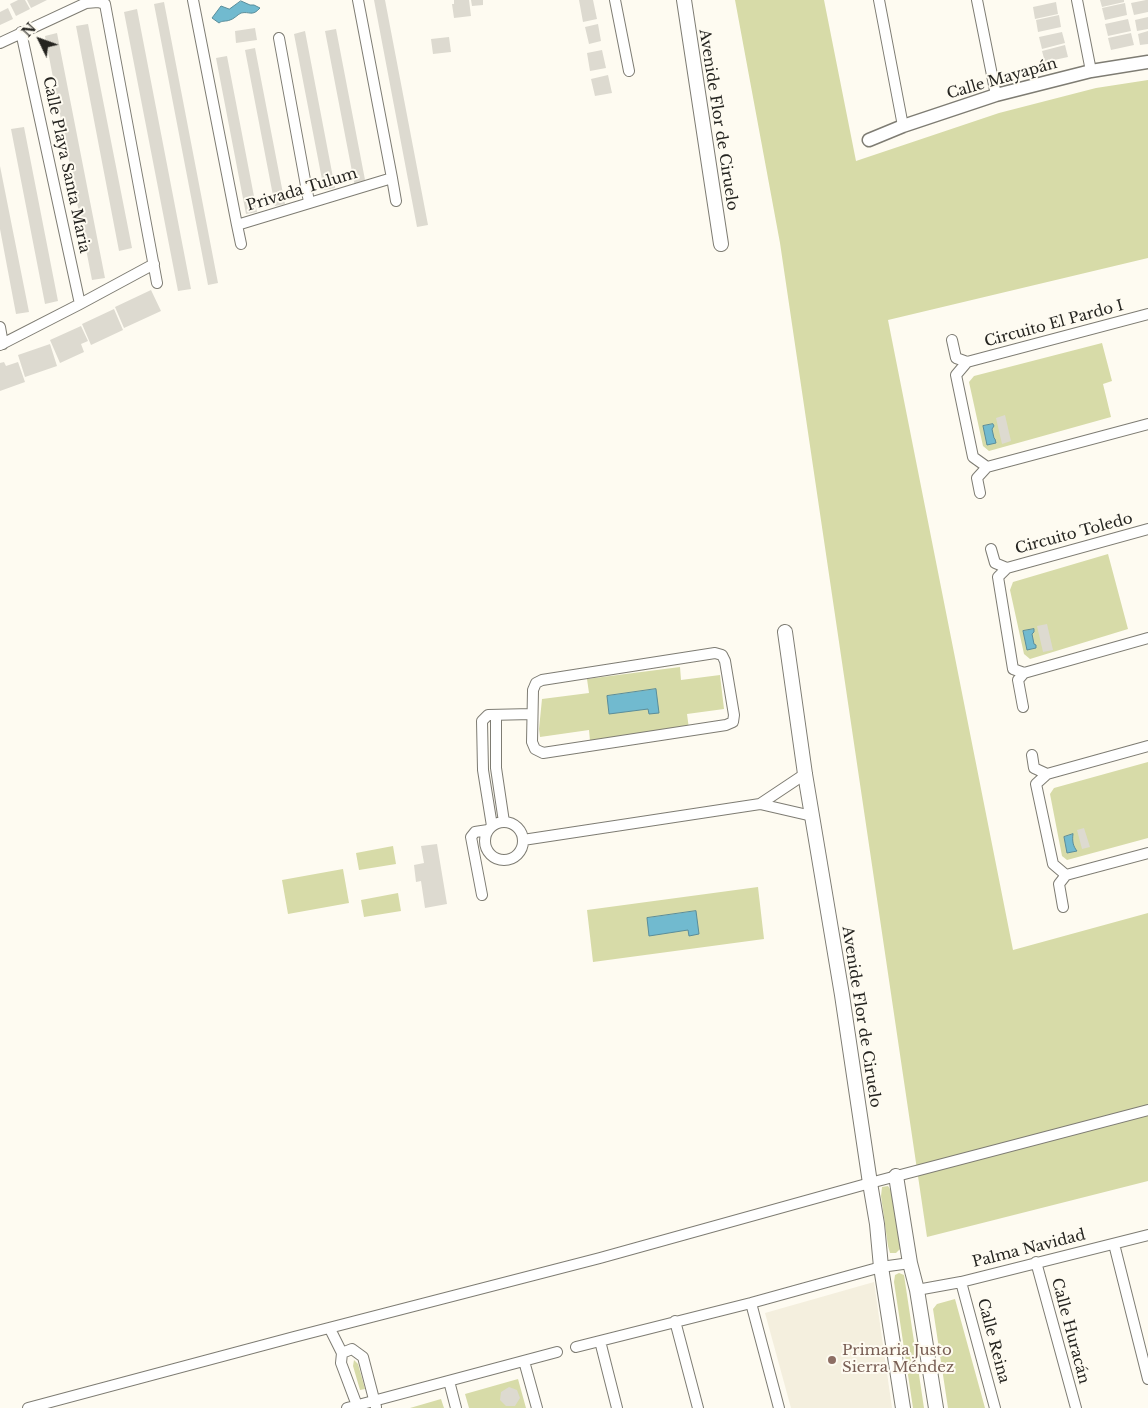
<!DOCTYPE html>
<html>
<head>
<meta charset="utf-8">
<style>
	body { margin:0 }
	#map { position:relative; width:1148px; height:1408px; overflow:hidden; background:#fefbf1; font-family:"Libre Baskerville",serif }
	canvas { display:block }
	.north { position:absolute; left:15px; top:15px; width:50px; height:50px; -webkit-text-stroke:4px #fefbf1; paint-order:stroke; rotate:312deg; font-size:14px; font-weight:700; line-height:20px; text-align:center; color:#252420 }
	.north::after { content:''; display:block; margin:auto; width:18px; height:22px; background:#252420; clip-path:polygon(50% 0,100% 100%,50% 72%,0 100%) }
</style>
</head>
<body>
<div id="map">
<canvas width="1148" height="1408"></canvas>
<div class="north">N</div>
</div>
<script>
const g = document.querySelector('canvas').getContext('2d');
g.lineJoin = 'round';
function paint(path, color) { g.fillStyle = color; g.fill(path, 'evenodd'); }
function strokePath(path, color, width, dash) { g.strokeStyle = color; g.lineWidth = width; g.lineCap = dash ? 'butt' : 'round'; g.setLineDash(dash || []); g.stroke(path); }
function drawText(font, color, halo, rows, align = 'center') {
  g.font = font + ' "Libre Baskerville",serif'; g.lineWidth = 4; g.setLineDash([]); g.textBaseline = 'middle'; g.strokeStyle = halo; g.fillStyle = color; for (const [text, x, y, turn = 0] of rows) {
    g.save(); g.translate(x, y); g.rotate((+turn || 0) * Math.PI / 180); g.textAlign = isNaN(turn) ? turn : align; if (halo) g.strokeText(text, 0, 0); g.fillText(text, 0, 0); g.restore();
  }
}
const built = new Path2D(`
	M874,1282L892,1408H791L765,1313Z`);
const green = new Path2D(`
	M735,0H824L856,161L999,113L1096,88L1148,80V258L888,320L1013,950L1148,913V1181L927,1237L780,243Z
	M1102,343L1112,381L1103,384L1111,417L989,451L983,446L969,382L974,376Z
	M1108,554L1128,629L1030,659L1024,654L1010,590L1013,582Z
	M680,667L681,680L720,675L724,709L687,714L689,729L590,741L589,730L540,737L539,729L542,699L589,693L587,679Z
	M1148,762V838L1067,860L1062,856L1050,794L1054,788Z
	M393,846L396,864L359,870L356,853Z
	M343,869L349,903L288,914L282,880Z
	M758,887L764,939L593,962L587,910Z
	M398,893L401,911L364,917L361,900Z
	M888,1186L892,1192L900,1249L896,1253H890L888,1246L881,1196L882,1187Z
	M899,1273L904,1275L924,1408H913L894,1282L895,1275Z
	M955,1299L985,1408H948L933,1309L937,1304Z
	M354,1360L358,1364L365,1389L360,1390L353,1366Z
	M518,1379L526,1408H469L465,1394Z
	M441,1399L444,1408H410Z`);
const water = new Path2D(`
	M241,1L250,5H254L260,8C252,17 250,11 241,13C237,15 234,19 230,20C225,22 223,20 219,23L212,18L221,6L229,9Z
	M993,424L994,426L992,429L994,438L995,439L996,443L987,445L983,426Z
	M1034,629V632L1032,634L1034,644L1036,645V648L1027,650L1023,631Z
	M656,689L659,713L649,714L648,709L609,714L607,696Z
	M1073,834C1072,841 1073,846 1077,851L1067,853L1064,837Z
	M696,911L699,934L689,936L688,930L649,936L647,918Z`);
const building = new Path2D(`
	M18,0H25L30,9L16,16L10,4Z
	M27,0H47L31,8Z
	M374,0H385L428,225L417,227Z
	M454,0H469L471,16L454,18L452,4H454Z
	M471,0H483V5L472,6Z
	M579,0H593L597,19L583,22Z
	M1100,0H1124V2L1102,7Z
	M1146,0H1148V12L1134,15L1131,3Z
	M164,2L218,283L208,285L154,4Z
	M1056,2L1058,14L1035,19L1033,7Z
	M1125,3L1127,15L1105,20L1102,8Z
	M8,8L13,19L0,25V12Z
	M137,9L191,289L178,291L124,12Z
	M1059,15L1061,27L1038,32L1036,20Z
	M1148,17V29L1137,31L1135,20Z
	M1128,19L1131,31L1108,36L1105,24Z
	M88,24L132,248L119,251L76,26Z
	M598,24L601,41L589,44L585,27Z
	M255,28L257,40L236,43L235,31Z
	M336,29L366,185L355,187L325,31Z
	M305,31L335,188L324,190L294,34Z
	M1148,31V44L1140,45L1138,34Z
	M1062,32L1065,43L1042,49L1039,37Z
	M57,33L105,278L92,280L45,36Z
	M1131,33L1134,45L1111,50L1108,38Z
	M449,37L451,52L433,54L431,39Z
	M1065,45L1068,57L1045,62L1042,51Z
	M255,48L285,204L275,206L245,50Z
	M602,50L606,68L590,71L587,53Z
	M227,56L257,212L246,214L216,58Z
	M608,75L612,93L595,96L591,79Z
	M24,127L58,301L45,304L11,129Z
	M0,166L29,312L16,314L0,229Z
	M151,290L161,311L124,328L115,307Z
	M114,309L123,330L91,345L82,324Z
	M81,326L88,341L81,344L84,352L60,363L50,340Z
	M50,344L57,366L25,377L18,355Z
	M4,362L6,366L18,362L25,382L0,391V363Z
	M1005,415L1011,441L1002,444L996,418Z
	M1047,624L1053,650L1043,652L1037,626Z
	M1084,828L1090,847L1082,849L1077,830Z
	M437,844L447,904L425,908L421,881L416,882L414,865L424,863L421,846Z
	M509,1387L517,1390L520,1398L515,1406H506L500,1400L501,1392Z`);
const minor = new Path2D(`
	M193,0L237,225L392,178L358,0
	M615,0L629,71
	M879,0L903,126
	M977,0L996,95
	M1077,0L1091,71
	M21,32L80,304
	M279,38L309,202
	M0,43L86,3L98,2L105,4L157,283
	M392,178L396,201
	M237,225L241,244
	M0,327L3,344
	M952,340L956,358L967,362L956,375L973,457L987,467L977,478L980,493
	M0,345L80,304L154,264
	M967,362L1148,314
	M987,467L1148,424
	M991,549L995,563L1007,568L998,577L1013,669L1024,673L1018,680L1023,707
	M1007,568L1148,529
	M715,653L722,655L725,661L734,715L733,722L726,725L543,753L535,749L532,742L533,690L536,683L542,680Z
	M1024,673L1148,638
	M496,715V768L504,822
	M1032,755L1034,768L1047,774L1036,784L1053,864L1066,875L1059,884L1063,907
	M1047,774L1148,746
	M760,804L805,774
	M485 841a19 19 0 1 1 38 0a19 19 0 1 1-38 0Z
	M492,826L483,770L482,721L488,715L532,714
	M523,840L760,804L812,816
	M1066,875L1148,853
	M482,895L471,837L475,832L488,830
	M1114,1244L1148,1379
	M1036,1262L1076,1408
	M961,1282L995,1408
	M917,1290L961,1282L1148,1235
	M751,1303L779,1408
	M675,1321L698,1408
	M330,1329L342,1353
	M600,1341L617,1408
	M576,1347L751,1303L881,1267L910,1263
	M342,1353L352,1349L363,1357L376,1407
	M342,1353L341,1363L358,1408
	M524,1361L537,1408
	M449,1381L456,1408
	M28,1408L294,1337L600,1258L870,1183L1148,1110
	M347,1408L557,1352`);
const tertiary = new Path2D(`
	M869,140L903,126L996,95L1091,71L1148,62`);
const secondary = new Path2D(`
	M684,0L721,244
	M785,632L805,774L842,995L870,1183L877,1224L881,1267L903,1408
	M896,1176L910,1263L917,1290L936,1408`);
const markers = [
	[832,1360,5,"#8d6e63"]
];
const streetNames = [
	["Calle Mayapán",1002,79,-16],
	["Avenide Flor de Ciruelo",718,120,81],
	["Calle Playa Santa Maria",66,165,78],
	["Privada Tulum",302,190,-17],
	["Circuito El Pardo I",1054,324,-15],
	["Circuito Toledo",1074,534,-15],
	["Avenide Flor de Ciruelo",861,1017,81],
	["Palma Navidad",1029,1249,-14],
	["Calle Huracán",1070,1331,75],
	["Calle Reina",993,1341,75]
];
const educationNames = [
	["Primaria Justo",842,1351],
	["Sierra Méndez",842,1368]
];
paint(built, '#f4efde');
paint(green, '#d7dba8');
paint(water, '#71bacf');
strokePath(water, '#5a8d9a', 1);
paint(building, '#dddad0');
strokePath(minor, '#7e7c73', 12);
strokePath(tertiary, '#7e7c73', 15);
strokePath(secondary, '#7e7c73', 16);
strokePath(minor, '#fff', 10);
strokePath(tertiary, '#fff', 12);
strokePath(secondary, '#fff', 14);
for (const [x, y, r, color] of markers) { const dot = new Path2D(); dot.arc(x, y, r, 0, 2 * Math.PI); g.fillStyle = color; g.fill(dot); strokePath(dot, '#fefbf1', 2); }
drawText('15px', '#252420', '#fefbf1', streetNames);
drawText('15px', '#785e54', '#fefbf1', educationNames, 'left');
</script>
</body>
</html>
